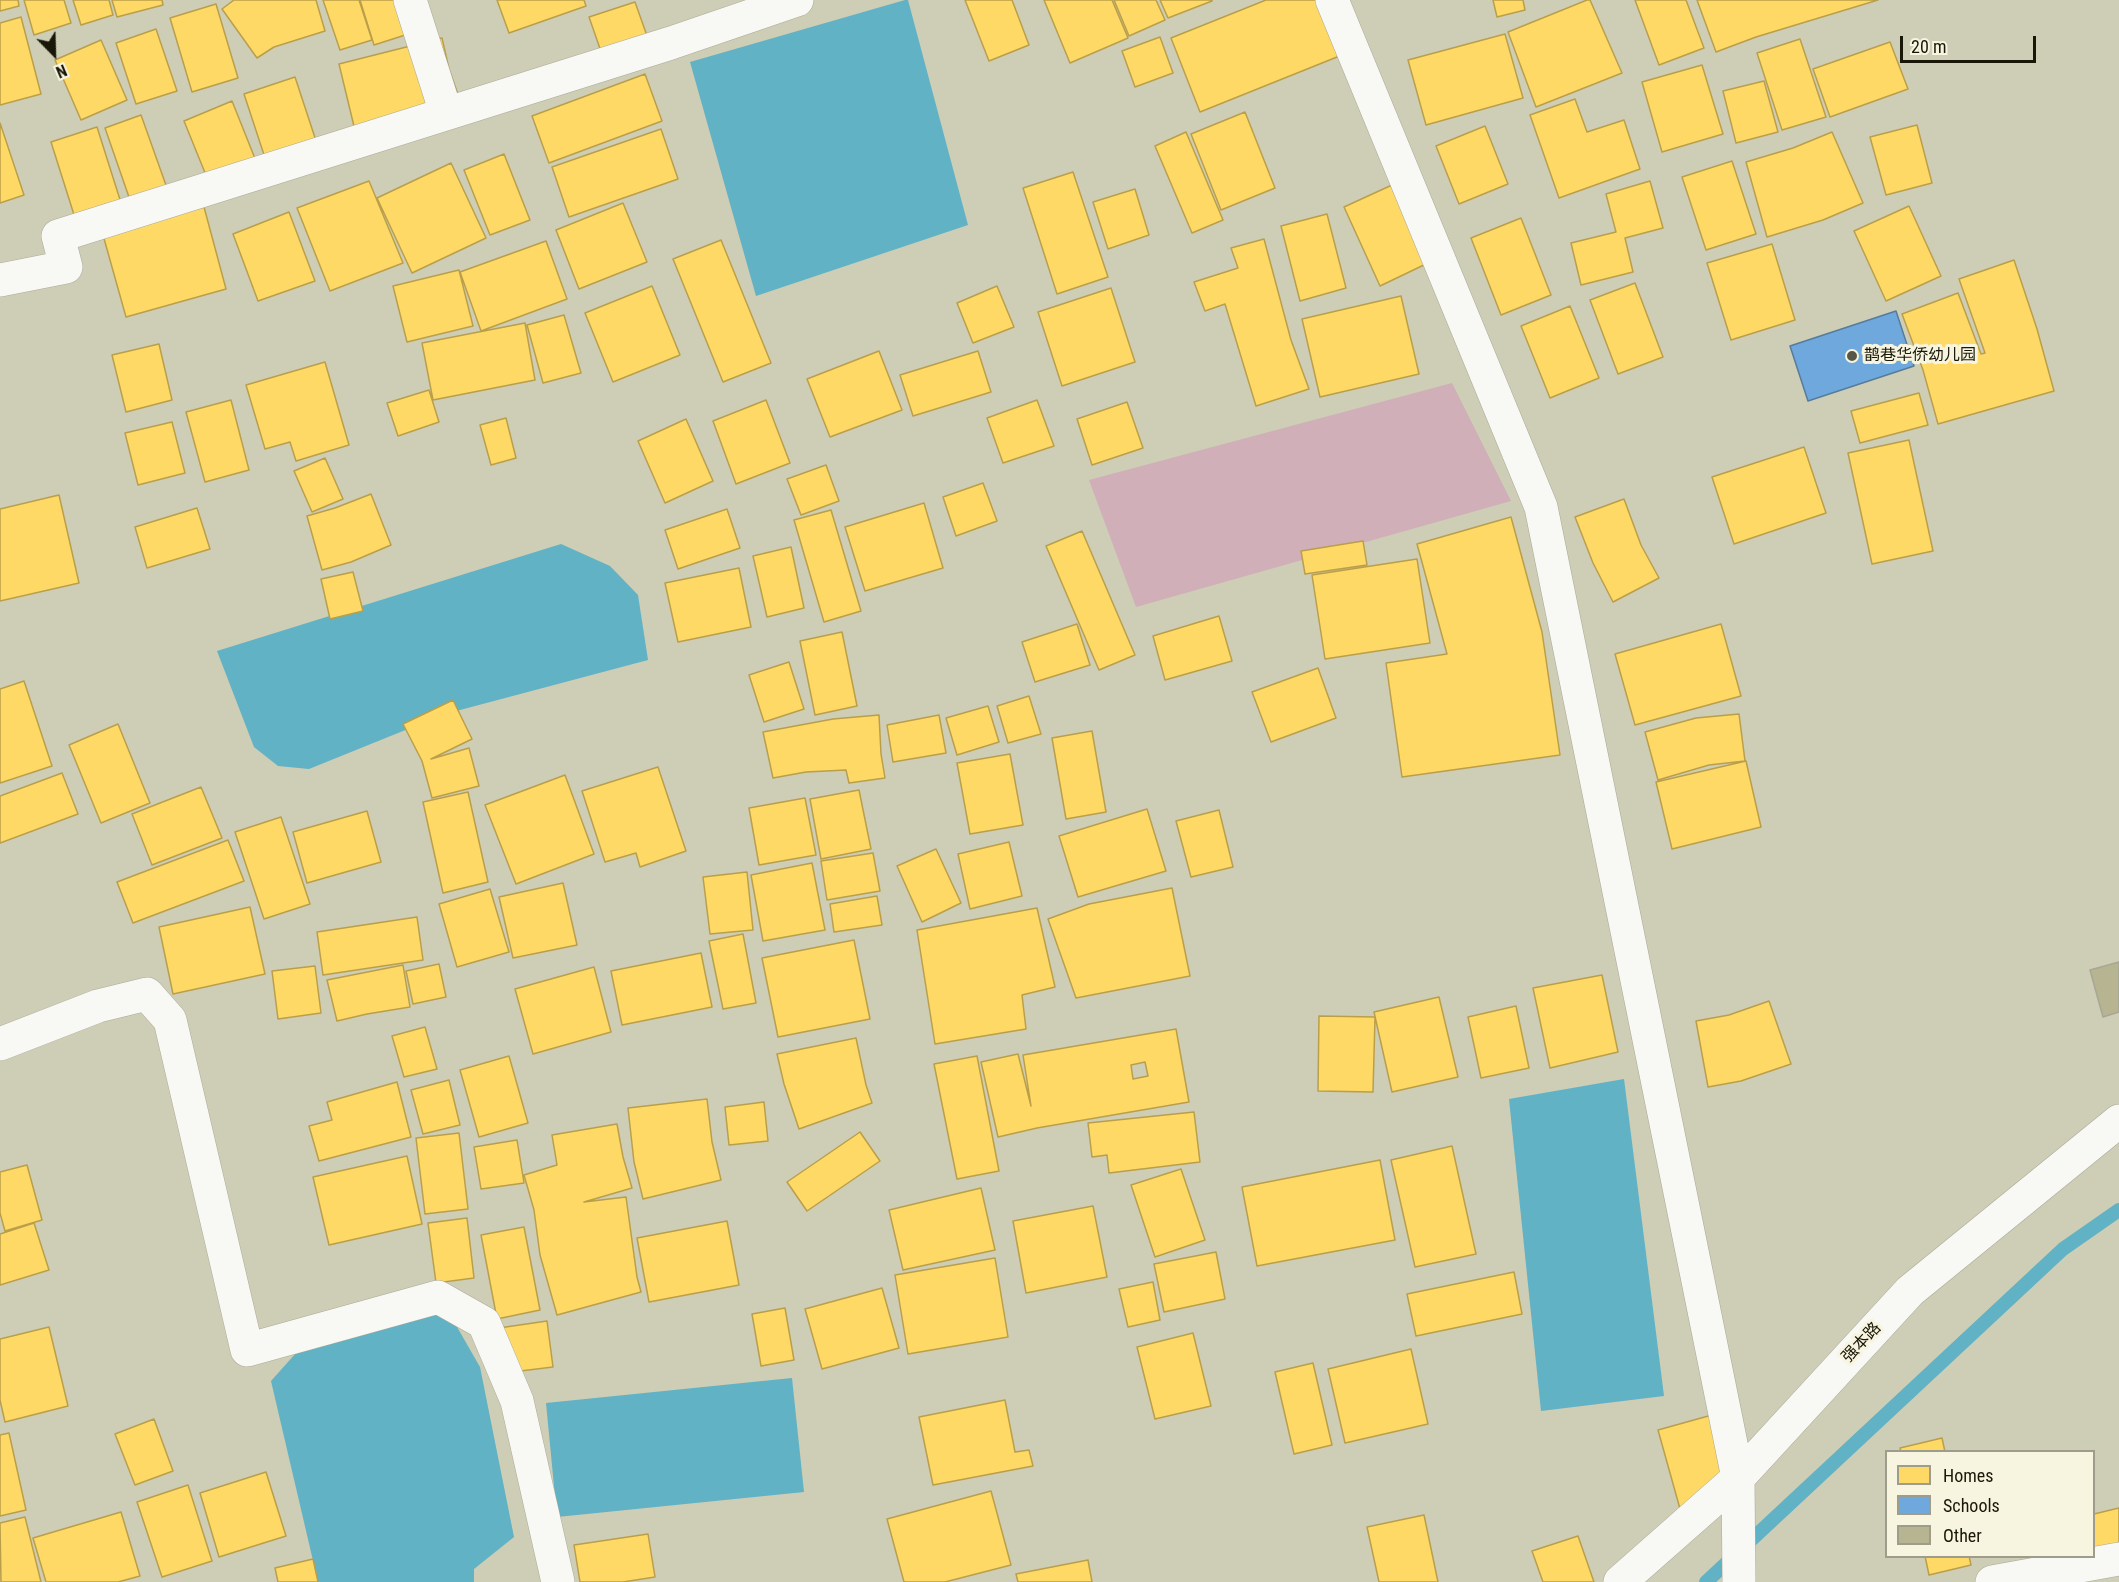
<!DOCTYPE html>
<html>
<head>
<meta charset="utf-8">
<style>
	body { margin:0 }
	#map { position:relative; width:2119px; height:1582px; overflow:hidden; background:#cecdb6; font-family:"Roboto Condensed",sans-serif }
	canvas { display:block }
	.legend { position:absolute; left:1885px; top:1450px; width:210px; height:108px; box-sizing:border-box; background:#f7f5e0; border:2px solid #9e9c8a; margin:0; padding:8px 10px; list-style:none; font-size:18px; color:#191708 }
	.legend li { display:flex; align-items:center; gap:12px; height:30px }
	.legend b { width:30px; border:2px solid #9e9c8a }
	.north { position:absolute; left:24px; top:24px; width:60px; height:60px; -webkit-text-stroke:4px #f7f5e0; paint-order:stroke; rotate:157deg; font-size:16px; font-weight:700; line-height:24px; text-align:center; color:#191708 }
	.north::after { content:''; display:block; margin:auto; width:21px; height:27px; background:#191708; clip-path:polygon(50% 0,100% 100%,50% 72%,0 100%) }
	.scale { position:absolute; left:1900px; top:36px; width:136px; height:27px; box-sizing:border-box; border:3px solid #191708; border-top:0; padding-left:8px; font-size:18px; line-height:21px; white-space:nowrap; color:#191708; -webkit-text-stroke:4px #f7f5e0; paint-order:stroke }
</style>
</head>
<body>
<div id="map">
<canvas width="2119" height="1582"></canvas>
<ul class="legend">
<li><b style="height:16px;background:#ffd966"></b>Homes</li>
<li><b style="height:16px;background:#6fa8dc"></b>Schools</li>
<li><b style="height:16px;background:#b7b492"></b>Other</li>
</ul>
<div class="north">N</div>
<div class="scale">20 m</div>
</div>
<script>
const g = document.querySelector('canvas').getContext('2d');
g.lineJoin = 'round';
function paint(path, color) { g.fillStyle = color; g.fill(path, 'evenodd'); }
function strokePath(path, color, width, dash) { g.strokeStyle = color; g.lineWidth = width; g.lineCap = dash ? 'butt' : 'round'; g.setLineDash(dash || []); g.stroke(path); }
function drawText(font, color, halo, rows, align = 'center') {
  g.font = font + ' "Roboto Condensed","Noto Sans SC",sans-serif'; g.lineWidth = 6; g.setLineDash([]); g.textBaseline = 'middle'; g.strokeStyle = halo; g.fillStyle = color; for (const [text, x, y, turn = 0] of rows) {
    g.save(); g.translate(x, y); g.rotate((+turn || 0) * Math.PI / 180); g.textAlign = isNaN(turn) ? turn : align; if (halo) g.strokeText(text, 0, 0); g.fillText(text, 0, 0); g.restore();
  }
}
const green = new Path2D(`
	M1452,383L1511,501L1136,607L1089,480Z`);
const water = new Path2D(`
	M905,0H908L968,225L756,296L690,62Z
	M561,544L610,566L638,595L648,660L445,714L309,769L278,766L254,747L217,651Z
	M1624,1079L1664,1396L1541,1411L1509,1099Z
	M449,1313L480,1367L514,1537L474,1569V1582H318L271,1381L313,1334Z
	M792,1378L804,1492L557,1517L546,1403Z`);
const homes = new Path2D(`
	M0,0H18L19,6L0,11Z
	M24,0H64L71,23L34,35Z
	M73,0H109L113,15L81,25Z
	M112,0H162L163,5L117,17Z
	M234,0H316L325,31L274,47L257,58L222,9Z
	M323,0H359L372,40L340,50Z
	M360,0H415L424,29L374,45Z
	M497,0H584L586,6L509,33Z
	M965,0H1012L1029,45L989,61Z
	M1044,0H1112L1128,38L1070,63Z
	M1114,0H1156L1165,20L1129,36Z
	M1160,0H1212V1L1168,18Z
	M1266,0H1320L1342,55L1200,112L1171,38Z
	M1493,0H1523L1525,10L1497,17Z
	M1587,0H1590L1622,73L1536,107L1508,32Z
	M1635,0H1686L1704,48L1659,65Z
	M1697,0H1878L1756,37L1716,52Z
	M635,2L651,47L605,63L589,17Z
	M216,4L238,78L192,92L170,18Z
	M21,17L41,94L0,105V23Z
	M156,29L177,91L136,104L116,43Z
	M1505,34L1523,98L1426,125L1408,60Z
	M1160,37L1173,73L1135,87L1122,51Z
	M442,38L449,69L466,117L359,147L339,64Z
	M1800,39L1826,117L1782,130L1757,53Z
	M101,40L127,100L81,120L55,60Z
	M1890,42L1908,89L1830,117L1813,69Z
	M1702,65L1723,134L1662,152L1642,82Z
	M645,74L662,121L549,163L532,116Z
	M295,77L320,153L269,170L244,94Z
	M1764,81L1778,132L1736,143L1723,91Z
	M1575,99L1587,132L1624,120L1640,169L1559,198L1530,115Z
	M232,101L260,171L212,190L184,121Z
	M1245,112L1275,188L1221,210L1191,134Z
	M141,115L167,188L130,200L105,128Z
	M0,123L24,195L0,203Z
	M1917,125L1932,183L1886,195L1870,137Z
	M1485,126L1508,184L1459,204L1436,146Z
	M97,127L122,206L76,221L51,142Z
	M661,129L678,179L569,217L552,167Z
	M1186,132L1223,220L1192,233L1155,146Z
	M1832,132L1863,203L1823,220L1767,237L1746,162L1793,148Z
	M504,154L530,220L490,235L464,170Z
	M1732,161L1756,234L1706,250L1682,177Z
	M451,163L486,238L412,273L377,198Z
	M1073,172L1108,277L1057,294L1023,188Z
	M369,181L403,263L330,291L297,208Z
	M1650,181L1663,228L1625,238L1633,272L1581,285L1571,243L1616,232L1606,194Z
	M1392,185L1428,263L1380,286L1344,207Z
	M1135,189L1149,235L1108,249L1093,202Z
	M623,203L647,262L579,289L556,230Z
	M1909,206L1941,276L1886,301L1854,231Z
	M204,207L226,289L126,317L103,235Z
	M289,212L315,281L258,301L233,234Z
	M1327,214L1346,288L1300,301L1281,226Z
	M1521,218L1551,295L1501,315L1471,238Z
	M1264,239L1291,340L1309,389L1256,406L1225,304L1205,311L1194,282L1238,268L1231,248Z
	M721,240L771,363L723,382L673,259Z
	M546,241L567,299L481,331L460,272Z
	M1772,244L1795,320L1731,340L1707,263Z
	M2014,260L2037,329L2054,391L1938,424L1923,370L1902,314L1958,293L1981,354L1985,353L1959,279Z
	M459,270L473,326L407,342L393,286Z
	M1635,283L1663,357L1618,374L1590,300Z
	M652,286L680,355L613,382L585,313Z
	M997,286L1014,327L973,343L957,303Z
	M1111,288L1135,362L1062,386L1038,312Z
	M1401,296L1419,374L1320,397L1302,319Z
	M1570,306L1599,378L1550,398L1521,326Z
	M564,315L581,373L543,383L527,325Z
	M525,323L535,380L433,400L422,343Z
	M159,344L172,400L126,412L112,355Z
	M879,351L902,410L830,437L807,379Z
	M978,351L991,392L913,416L900,375Z
	M325,362L349,445L296,461L290,442L265,449L246,385Z
	M429,390L439,422L398,436L387,403Z
	M1919,393L1928,425L1860,443L1851,411Z
	M231,400L249,470L205,482L186,412Z
	M766,400L790,463L736,484L713,421Z
	M1037,400L1054,446L1003,463L987,418Z
	M1127,402L1143,448L1092,465L1077,419Z
	M506,418L516,458L491,465L480,425Z
	M686,419L713,481L665,503L638,441Z
	M172,422L185,473L138,485L125,433Z
	M1909,440L1933,551L1872,564L1848,453Z
	M1804,447L1826,513L1734,544L1712,477Z
	M325,458L343,499L312,512L294,471Z
	M826,465L839,501L801,515L787,479Z
	M983,483L997,521L956,536L943,497Z
	M371,494L391,545L351,562L322,570L307,516L335,508Z
	M59,495L79,583L0,601V509Z
	M1624,499L1641,545L1659,578L1613,602L1593,563L1575,517Z
	M924,503L943,568L865,591L845,527Z
	M197,508L210,549L147,568L135,527Z
	M727,509L740,548L678,569L665,530Z
	M831,510L861,611L824,622L794,520Z
	M1511,517L1542,632L1560,755L1402,777L1386,663L1447,654L1417,544Z
	M1082,531L1135,655L1099,670L1046,546Z
	M1363,541L1367,565L1305,574L1301,551Z
	M791,547L804,608L767,617L753,556Z
	M1417,559L1430,643L1325,659L1312,575Z
	M739,568L751,627L678,642L665,583Z
	M353,572L363,611L330,619L321,579Z
	M1219,616L1232,661L1165,680L1153,636Z
	M1077,624L1090,665L1035,682L1022,642Z
	M1721,624L1741,696L1635,725L1615,654Z
	M842,632L857,706L815,715L800,641Z
	M789,662L804,709L764,722L749,675Z
	M1318,668L1336,718L1271,742L1252,692Z
	M24,681L52,766L0,783V689Z
	M1029,696L1041,734L1008,743L997,706Z
	M453,700L472,739L431,759L469,748L479,786L432,798L422,761L403,724Z
	M988,706L999,742L957,755L946,718Z
	M1739,714L1745,761L1709,765L1658,780L1645,732L1696,718Z
	M879,715L881,754L885,778L849,783L846,770L806,772L773,778L763,732L833,719Z
	M939,715L946,753L893,762L887,725Z
	M118,724L150,803L101,823L69,745Z
	M1092,731L1106,812L1066,819L1052,738Z
	M1010,754L1023,825L970,834L957,763Z
	M1746,761L1761,827L1672,849L1656,782Z
	M658,767L686,851L640,867L636,853L605,862L582,791Z
	M62,773L78,814L0,843V796Z
	M565,775L594,854L516,884L485,805Z
	M201,787L222,838L152,865L132,814Z
	M859,790L871,849L821,859L810,799Z
	M468,792L488,882L443,893L423,802Z
	M805,798L816,855L759,865L749,808Z
	M1147,809L1166,871L1078,897L1059,836Z
	M1219,810L1233,867L1191,877L1176,821Z
	M367,811L381,862L307,883L293,832Z
	M281,817L310,904L264,919L235,832Z
	M228,840L244,881L133,923L117,882Z
	M1009,842L1022,896L970,909L958,854Z
	M936,849L961,903L922,922L897,866Z
	M873,853L880,891L827,900L821,861Z
	M812,863L825,930L763,941L751,875Z
	M747,872L753,930L710,934L703,877Z
	M563,883L577,945L513,958L499,897Z
	M1172,888L1190,976L1076,998L1048,919L1089,904Z
	M490,889L509,952L457,967L439,904Z
	M877,896L882,925L834,932L830,904Z
	M250,907L265,974L173,994L159,927Z
	M1037,908L1055,987L1022,995L1026,1029L935,1044L917,930Z
	M417,917L423,960L323,975L317,932Z
	M743,934L756,1003L723,1009L709,941Z
	M854,940L870,1019L778,1037L762,958Z
	M701,953L712,1007L622,1025L611,971Z
	M439,964L446,997L413,1004L406,971Z
	M403,965L410,1007L367,1014L337,1021L327,980Z
	M315,966L321,1013L278,1019L272,971Z
	M594,967L611,1032L533,1054L515,989Z
	M1602,975L1618,1052L1550,1068L1533,988Z
	M1439,997L1458,1077L1392,1092L1374,1012Z
	M1769,1001L1791,1064L1741,1081L1708,1087L1696,1021L1729,1015Z
	M1516,1006L1529,1068L1481,1078L1468,1017Z
	M1319,1016L1375,1017L1373,1092L1318,1091Z
	M425,1027L437,1069L404,1077L392,1036Z
	M1176,1029L1189,1102L1037,1128L998,1137L981,1062L1018,1054L1031,1106L1023,1055ZM1145,1062L1148,1076L1133,1079L1131,1065Z
	M856,1038L866,1085L872,1103L799,1129L784,1084L777,1054Z
	M509,1056L528,1123L479,1137L460,1070Z
	M977,1056L999,1171L957,1179L934,1064Z
	M449,1080L460,1125L423,1134L411,1090Z
	M397,1082L411,1137L319,1161L309,1126L332,1120L327,1102Z
	M707,1099L712,1142L721,1180L643,1199L634,1162L628,1108Z
	M764,1102L768,1141L729,1145L725,1107Z
	M1194,1112L1200,1162L1109,1173L1107,1155L1092,1157L1088,1123Z
	M617,1124L623,1157L632,1188L584,1202L626,1197L637,1277L641,1292L557,1315L540,1255L534,1210L524,1175L557,1165L552,1135Z
	M860,1132L880,1161L807,1211L787,1182Z
	M459,1133L468,1209L425,1214L416,1138Z
	M517,1140L524,1183L481,1189L474,1147Z
	M1452,1146L1476,1254L1415,1267L1391,1160Z
	M407,1156L422,1224L329,1245L313,1177Z
	M1380,1160L1395,1240L1257,1266L1242,1187Z
	M27,1165L42,1220L5,1231L0,1213V1172Z
	M1181,1169L1205,1240L1155,1257L1131,1185Z
	M981,1188L995,1250L903,1270L889,1210Z
	M1093,1206L1107,1277L1026,1293L1013,1221Z
	M467,1218L474,1278L436,1283L428,1223Z
	M727,1221L739,1285L649,1302L637,1238Z
	M34,1223L49,1270L0,1285V1234Z
	M524,1227L540,1310L497,1319L481,1235Z
	M1216,1252L1225,1299L1164,1312L1154,1264Z
	M995,1258L1008,1337L908,1354L895,1275Z
	M1514,1272L1522,1314L1416,1336L1407,1294Z
	M1153,1282L1160,1320L1128,1327L1119,1289Z
	M882,1288L899,1348L822,1369L805,1309Z
	M785,1308L794,1360L761,1366L752,1314Z
	M547,1321L553,1367L504,1373L499,1328Z
	M49,1327L68,1406L5,1422L0,1400V1339Z
	M1193,1333L1211,1406L1155,1419L1137,1347Z
	M1411,1349L1428,1424L1345,1443L1328,1369Z
	M1313,1363L1332,1445L1294,1454L1275,1372Z
	M1005,1400L1015,1452L1029,1450L1033,1466L933,1485L919,1417Z
	M1719,1413L1742,1499L1682,1516L1658,1430Z
	M154,1419L173,1471L135,1485L115,1434Z
	M9,1433L26,1510L0,1516V1435Z
	M1942,1438L1945,1452H1901L1900,1448Z
	M266,1472L286,1536L219,1557L200,1493Z
	M188,1485L212,1561L162,1577L137,1502Z
	M991,1491L1011,1565L945,1582H904L887,1519Z
	M2119,1508V1543L2094,1549V1514Z
	M121,1512L140,1576L118,1582H46L33,1538Z
	M1424,1515L1438,1582H1379L1367,1527Z
	M25,1517L41,1582H1L0,1523Z
	M648,1534L655,1577L623,1582H580L574,1545Z
	M1578,1536L1594,1582H1543L1532,1551Z
	M1925,1556H1969L1971,1565L1929,1575Z
	M313,1559L318,1582H278L275,1568Z
	M1088,1560L1092,1582H1018L1016,1574Z`);
const schools = new Path2D(`
	M1896,311L1914,366L1808,401L1790,346Z`);
const stream = new Path2D(`
	M1706,1582L2063,1249L2119,1210`);
const building = new Path2D(`
	M2119,962V1012L2103,1017L2090,970Z`);
const street = new Path2D(`
	M410,0L446,113
	M1332,0L1541,507L1738,1478L1739,1582
	M0,280L66,267L58,236L671,43L797,0
	M0,1044L98,1006L147,994L170,1020L247,1350L438,1297L484,1323L517,1401L558,1582
	M1620,1582L1738,1478L1910,1291L2119,1121
	M1992,1582L2119,1559`);
const markers = [
	[1852,356,6,"#585745"]
];
const poiNames = [
	["鹊巷华侨幼儿园",1864,356]
];
const streetNames = [
	["强本路",1862,1343,-47]
];
paint(green, '#d0afb8');
paint(water, '#60b2c4');
paint(homes, '#ffd966');
strokePath(homes, '#ba9f4a', 1.5);
paint(schools, '#6fa8dc');
strokePath(schools, '#557c9c', 1.5);
strokePath(stream, '#60b2c4', 14);
paint(building, '#b7b492');
strokePath(building, '#a8a694', 1.5);
strokePath(street, '#abaa97', 34);
strokePath(street, '#f8f8f4', 33);
for (const [x, y, r, color] of markers) { const dot = new Path2D(); dot.arc(x, y, r, 0, 2 * Math.PI); g.fillStyle = color; g.fill(dot); strokePath(dot, '#f7f5e0', 2); }
drawText('16px', '#191708', '#f7f5e0', poiNames, 'left');
drawText('16px', '#191708', '#f7f5e0', streetNames);
</script>
</body>
</html>
